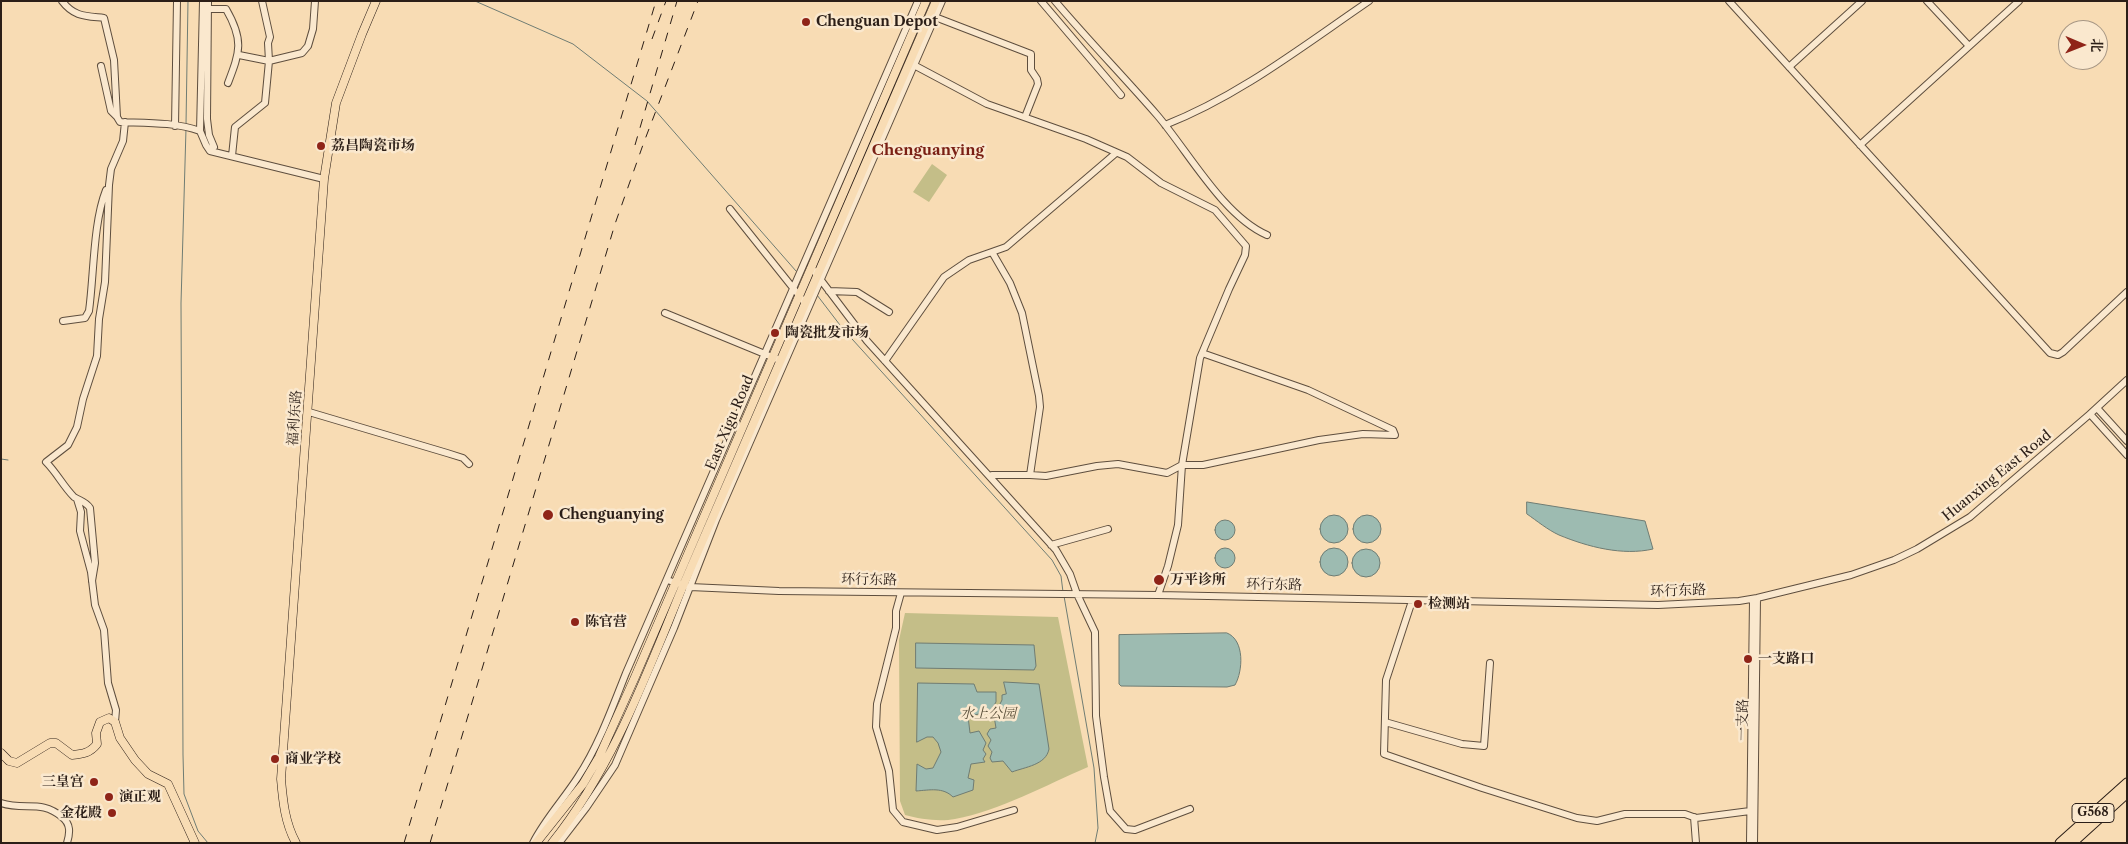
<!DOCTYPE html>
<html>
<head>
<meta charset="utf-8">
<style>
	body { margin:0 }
	#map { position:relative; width:2128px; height:844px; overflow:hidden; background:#f8dcb4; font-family:"Libre Caslon Text","Noto Serif SC",serif }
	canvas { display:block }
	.frame { position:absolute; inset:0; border:2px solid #2b1e17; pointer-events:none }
	.north { position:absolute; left:2058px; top:20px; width:50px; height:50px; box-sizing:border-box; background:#fae8ce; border:1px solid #a79785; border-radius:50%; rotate:91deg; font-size:14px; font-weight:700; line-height:20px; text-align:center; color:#2b1e17 }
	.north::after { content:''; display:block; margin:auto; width:18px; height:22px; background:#8f2418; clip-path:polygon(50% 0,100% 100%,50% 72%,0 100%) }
</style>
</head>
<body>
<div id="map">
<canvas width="2128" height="844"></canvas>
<div class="frame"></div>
<div class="north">北</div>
</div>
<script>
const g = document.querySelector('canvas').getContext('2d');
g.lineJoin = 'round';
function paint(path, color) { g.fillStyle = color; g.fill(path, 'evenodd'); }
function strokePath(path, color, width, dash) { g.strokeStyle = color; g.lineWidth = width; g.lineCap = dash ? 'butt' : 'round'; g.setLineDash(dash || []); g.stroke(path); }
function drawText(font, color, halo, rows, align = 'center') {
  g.font = font + ' "Libre Caslon Text","Noto Serif SC",serif'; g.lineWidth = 5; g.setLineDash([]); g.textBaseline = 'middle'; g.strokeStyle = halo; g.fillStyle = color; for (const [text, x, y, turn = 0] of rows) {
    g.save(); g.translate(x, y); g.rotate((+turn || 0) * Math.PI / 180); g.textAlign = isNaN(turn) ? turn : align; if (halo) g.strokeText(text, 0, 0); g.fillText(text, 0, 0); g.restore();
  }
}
const green = new Path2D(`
	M932,164L947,175L929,202L913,192Z
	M905,613L1058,617L1088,767C1046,785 999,811 955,819C939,822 920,819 905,815L900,801L899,640Z`);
const water = new Path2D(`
	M1527,502L1645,521L1653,549C1623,556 1588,547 1559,535C1548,530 1537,521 1527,514Z
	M1320 529a14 14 0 1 1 28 0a14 14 0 1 1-28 0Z
	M1353 529a14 14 0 1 1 28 0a14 14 0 1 1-28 0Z
	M1215 530a10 10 0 1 1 20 0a10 10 0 1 1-20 0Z
	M1215 558a10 10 0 1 1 20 0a10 10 0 1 1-20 0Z
	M1320 562a14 14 0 1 1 28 0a14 14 0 1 1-28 0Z
	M1352 563a14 14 0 1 1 28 0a14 14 0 1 1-28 0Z
	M1227,633C1245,640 1243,671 1235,685L1227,687L1121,686L1119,684V635Z
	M916,643L1034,645L1036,666L1034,670L916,668Z
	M1004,682L1039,684L1049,749C1046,765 1025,767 1012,772L1003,761L992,762L990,758L992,752L988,746L991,740L987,734L990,729L996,728L994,716L1002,700V695L1006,694Z
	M918,683L974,684L977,692H996V702L990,712L968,716L970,733L979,731L986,743L983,750L986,754L983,759L985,762L971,764L968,778L974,780L973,790L953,797C943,787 930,790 916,791L917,764L926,769L933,768L941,752L938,743L933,737H927L917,742Z`);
const stream = new Path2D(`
	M475,1L573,44L647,101L796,271
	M186,125L188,1
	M186,129L181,303L183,755L184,794L198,831L208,843
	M817,295L843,329L1052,560L1061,576L1063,592
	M1,459L8,460
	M1064,596L1094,768L1098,828L1095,843`);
const minor = new Path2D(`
	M62,1C74,17 86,16 104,18L114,60L117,117L120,122C146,123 175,122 200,131L206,145L210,151L324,179
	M208,1L207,119L209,135L214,147
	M1041,1L1121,95
	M1055,1C1088,40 1124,77 1157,115C1188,151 1223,216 1267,235
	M1729,1L2050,353L2058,355L2063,352L2127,292
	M1927,1L1969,46
	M208,9H226C244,40 240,52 228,83
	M935,17L1031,54V70L1037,79L1038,84L1025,117
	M239,55L269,61L302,53L308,46L313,29L315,1
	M910,63L987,104L1086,139L1127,157L1161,183L1215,210L1246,246L1245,255L1229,289L1200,358L1182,465L1178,525L1168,566L1158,595
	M101,66L111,111L117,117
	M1789,67L1862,1
	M1165,125C1239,96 1303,46 1369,1
	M175,126L177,1
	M200,131L203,1
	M1860,145L2019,1
	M232,156L235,127L265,103L269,61L268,43L270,37L262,1
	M730,209L805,303
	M992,252L1010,283L1022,313L1039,396L1040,407L1030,475L1046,476L1097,466L1118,464L1167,473L1182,465H1203L1319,440L1363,434L1395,435L1393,430L1308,390L1202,353
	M811,267L867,341L1056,550L1070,574L1077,594L1095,632L1096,716L1104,777L1110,811L1126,829L1135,830L1190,809
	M829,291L857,292L889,312
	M665,313L777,359
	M63,321L85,318L89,311C94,275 93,223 106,190
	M885,361L944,277L969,260L1006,247L1116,153
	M2097,408L2127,441
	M309,412L447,453L463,458L469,464
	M2090,414L2127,455
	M992,475H1030
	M77,499L81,512L80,531L91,572L95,605L104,630L108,683L116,710L115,722
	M1051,545L1108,529
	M667,580L690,587L779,591L1158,595L1658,605L1739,601L1757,598L1851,575L1894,560L1917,549L1970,517L2090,414L2127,380
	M92,581L95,563L90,508C85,501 80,501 74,497C63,486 57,473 46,462L68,445L77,427L83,399L97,356L99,319L105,282L109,185L111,169L123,141L125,122
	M901,593L896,611V628L877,704L876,727L889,771L893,810L903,822L937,830L957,827L1014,810
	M1412,601L1386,680L1384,754L1482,788L1577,818L1597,821L1625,814H1685L1696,818L1750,811
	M1385,722L1462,744L1484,746L1490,663
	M1,803C25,811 41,799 62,817C71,824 70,833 67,843
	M1694,817L1696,843
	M533,843C545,819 564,799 578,777C599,745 612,708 626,673L918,1
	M559,843L586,808L615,765L674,628L716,520L942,1
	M1750,843L1753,599
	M1754,843L1757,598`);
const major = new Path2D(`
	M1,753L9,761L17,763L50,743H56L72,755C83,754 90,753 97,744L96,733L100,722L109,718L115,722L120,738L135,760L148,774L168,784L195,843
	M296,843C285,823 283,802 281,779L324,179L336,103L362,34L376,1
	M536,843L583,784L599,757L635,677L926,1
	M552,843C613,767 646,675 683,586L936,1`);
const highway = new Path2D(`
	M2060,843L2127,783
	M2072,843L2127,793`);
const rail = new Path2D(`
	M652,39L666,1
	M635,145L677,1
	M404,843L656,1
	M430,843L615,224L644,142L698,1`);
const markers = [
	[806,22,5,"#8f2418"],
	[321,146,5,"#8f2418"],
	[775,333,5,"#8f2418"],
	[548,515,6,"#8f2418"],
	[1159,580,6,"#8f2418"],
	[1418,604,5,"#8f2418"],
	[575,622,5,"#8f2418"],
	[1748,659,5,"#8f2418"],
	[275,759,5,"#8f2418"],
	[94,782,5,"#8f2418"],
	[109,797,5,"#8f2418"],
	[112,813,5,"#8f2418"]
];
const shields = [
	[2093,813,42]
];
const shieldNames = [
	["G568",2093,813]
];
const poiNames = [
	["Chenguan Depot",816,22],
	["荔昌陶瓷市场",331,146],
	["陶瓷批发市场",785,333],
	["Chenguanying",559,515],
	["万平诊所",1170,580],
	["检测站",1428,604],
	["陈官营",585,622],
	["一支路口",1758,659],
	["商业学校",285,759],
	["三皇宫",84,782,"right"],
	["演正观",119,797],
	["金花殿",102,813,"right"]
];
const streetNames = [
	["福利东路",295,418,-86],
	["East Xigu Road",730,423,-67],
	["Huanxing East Road",1997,476,-39],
	["环行东路",869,580,1],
	["环行东路",1274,585,1],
	["环行东路",1678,591,-2],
	["一支路",1743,720,-89]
];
const parkNames = [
	["水上公园",988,714]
];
const neighbourhoodNames = [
	["Chenguanying",928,151]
];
paint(green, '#c4be88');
paint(water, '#9dbbb1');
strokePath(water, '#6f7c73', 1);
strokePath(stream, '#6f7c73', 1);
strokePath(minor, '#5e4e3e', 8);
strokePath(major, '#2b1e17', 9);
strokePath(highway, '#2b1e17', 11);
strokePath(minor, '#fae8ce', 6);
strokePath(major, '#f8dcb4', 8);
strokePath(highway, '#f8dcb4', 9);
strokePath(rail, '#2b1e17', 1, [9, 9]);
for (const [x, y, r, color] of markers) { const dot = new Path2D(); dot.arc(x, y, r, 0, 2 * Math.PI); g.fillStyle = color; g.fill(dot); strokePath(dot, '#fae8ce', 2); }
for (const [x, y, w] of shields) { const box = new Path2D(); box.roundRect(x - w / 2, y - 9.5, w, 19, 4); g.fillStyle = '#fae8ce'; g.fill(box); strokePath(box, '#2b1e17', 1); }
drawText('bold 12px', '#2b1e17', null, shieldNames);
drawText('bold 14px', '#2b1e17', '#fae8ce', poiNames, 'left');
drawText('14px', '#2b1e17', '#fae8ce', streetNames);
drawText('italic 14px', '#594e39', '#fae8ce', parkNames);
drawText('bold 15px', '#7a1f14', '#fae8ce', neighbourhoodNames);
</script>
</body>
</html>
